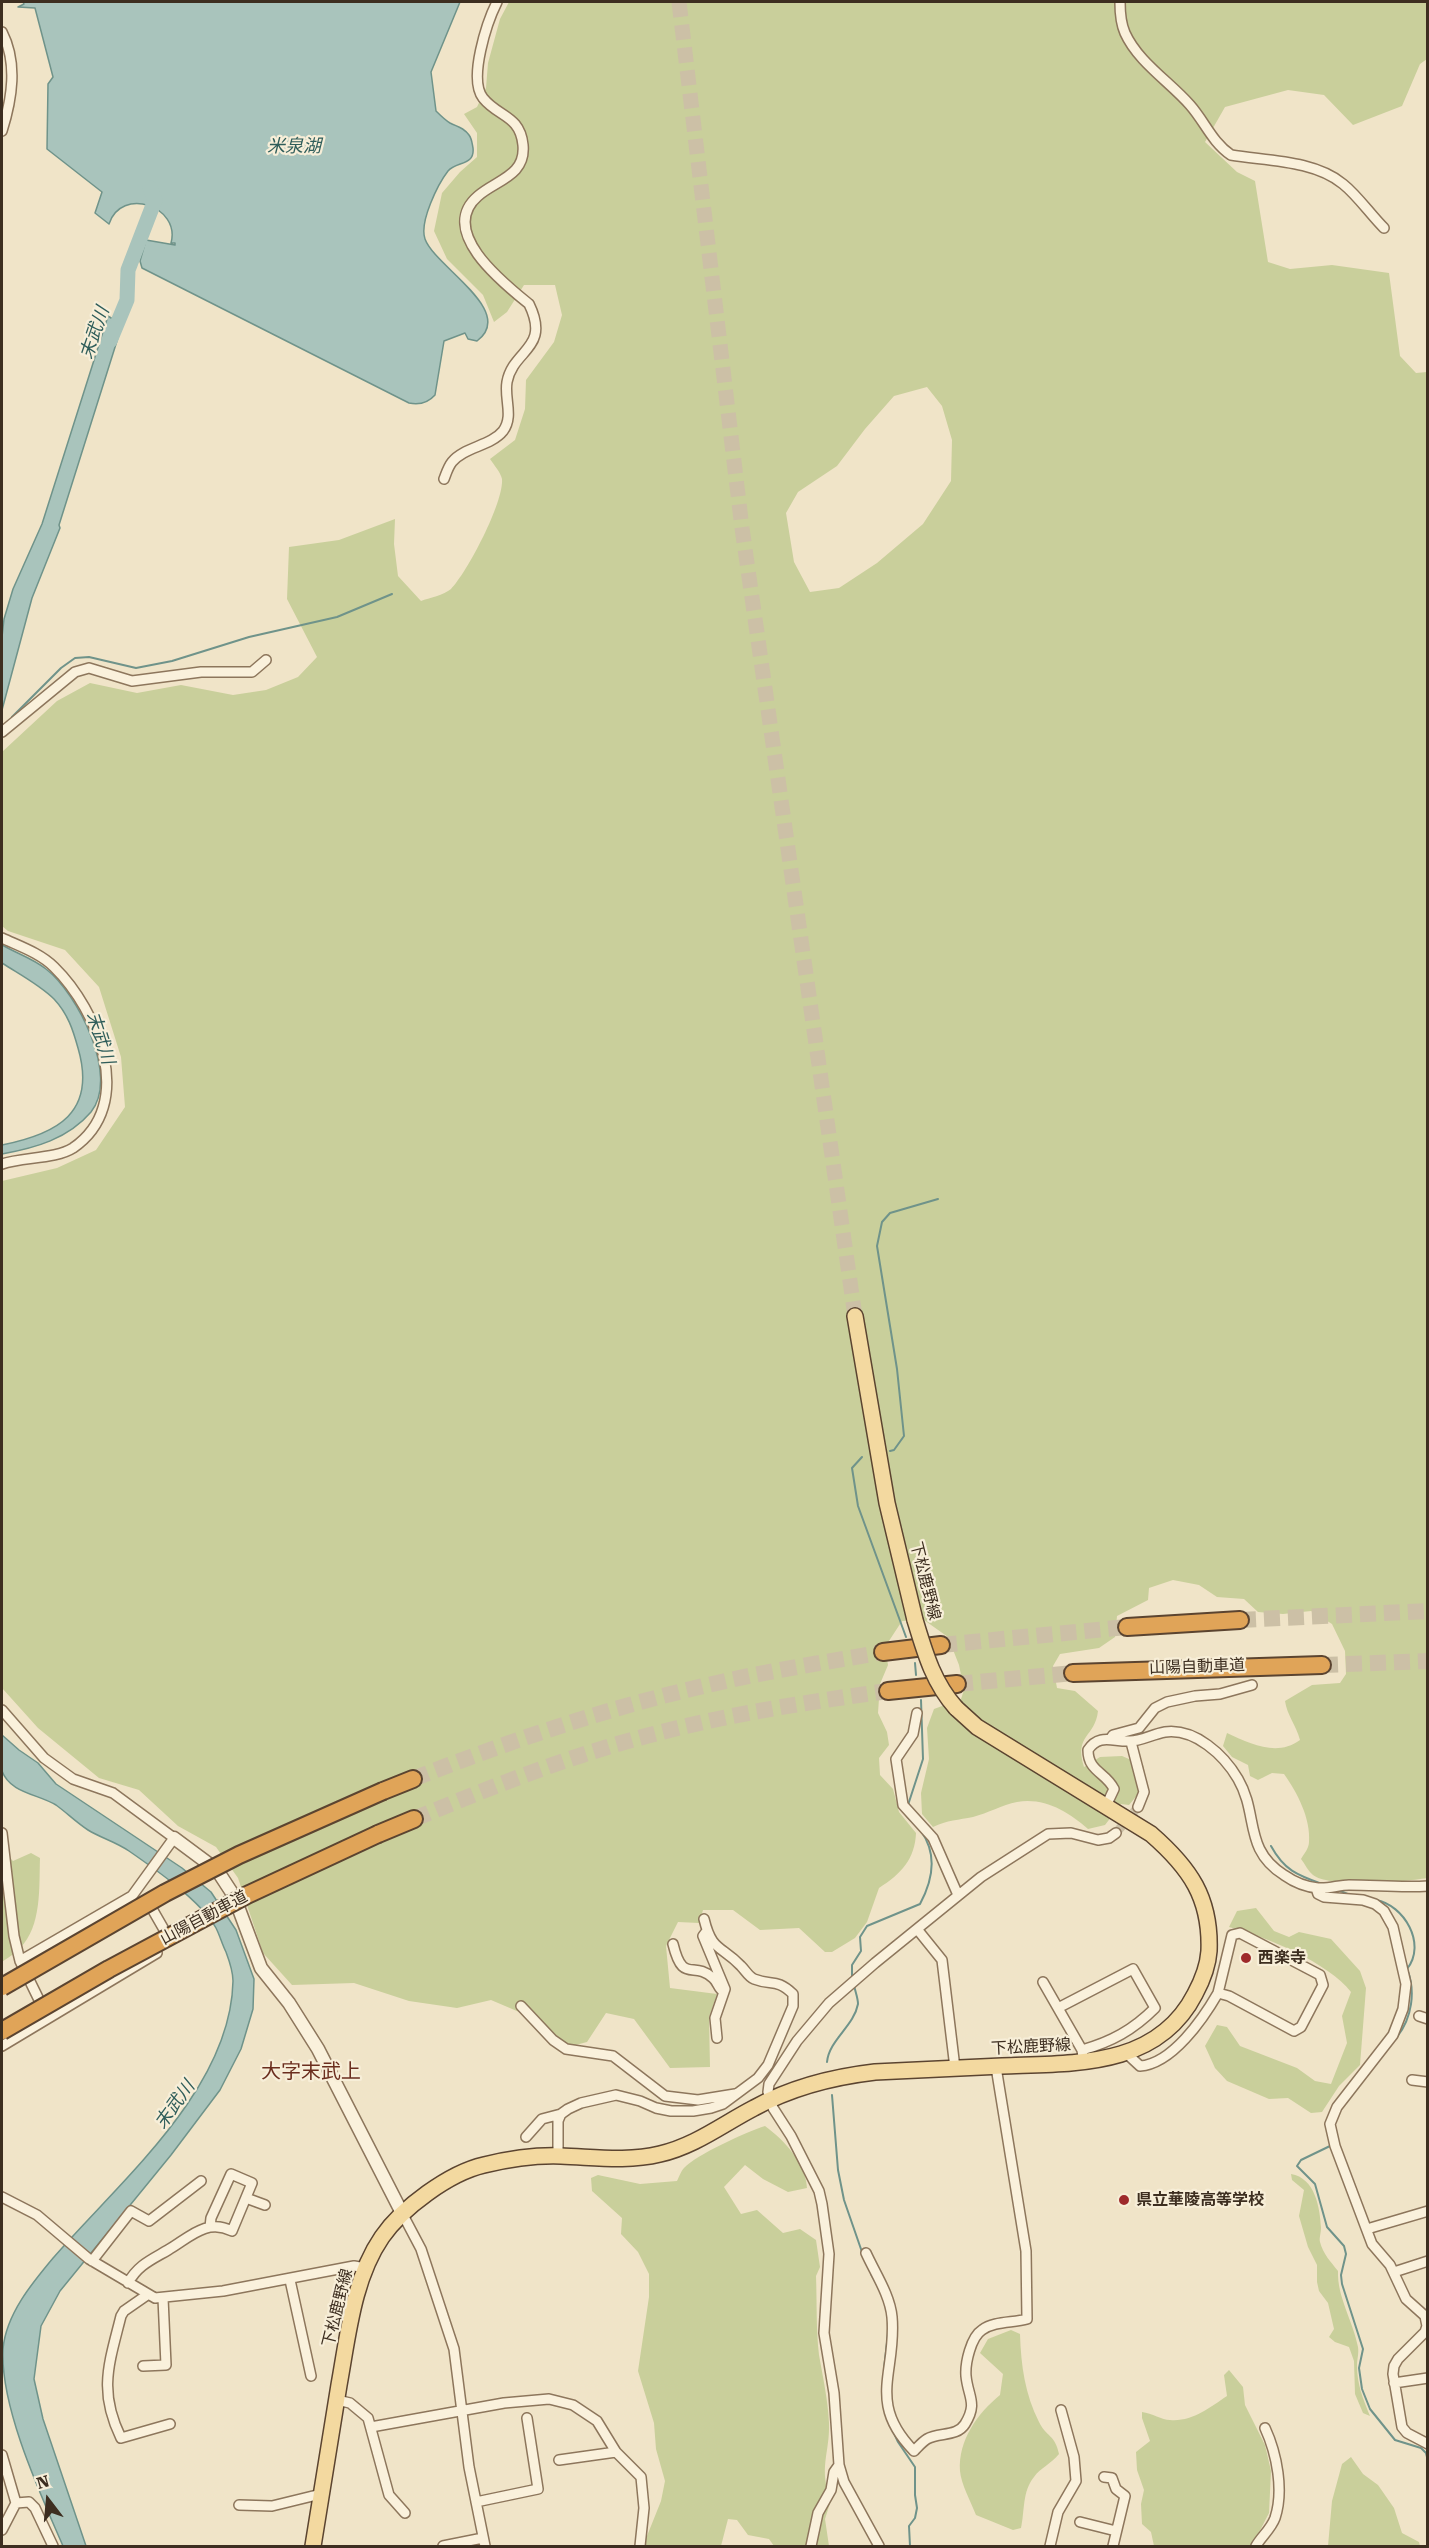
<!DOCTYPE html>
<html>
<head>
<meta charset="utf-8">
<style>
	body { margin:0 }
	#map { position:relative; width:1429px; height:2548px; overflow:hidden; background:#f0e4c8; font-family:"Roboto Serif",serif }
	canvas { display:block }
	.frame { position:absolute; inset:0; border:3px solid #3d2e20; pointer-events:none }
	.north { position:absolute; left:18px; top:2470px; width:60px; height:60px; -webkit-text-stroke:4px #f7eed8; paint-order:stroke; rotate:344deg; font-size:16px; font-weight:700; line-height:24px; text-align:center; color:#3d2e20 }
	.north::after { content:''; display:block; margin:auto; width:21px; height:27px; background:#3d2e20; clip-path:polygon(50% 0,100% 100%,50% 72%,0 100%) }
</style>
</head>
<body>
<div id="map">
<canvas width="1429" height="2548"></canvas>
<div class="frame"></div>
<div class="north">N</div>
</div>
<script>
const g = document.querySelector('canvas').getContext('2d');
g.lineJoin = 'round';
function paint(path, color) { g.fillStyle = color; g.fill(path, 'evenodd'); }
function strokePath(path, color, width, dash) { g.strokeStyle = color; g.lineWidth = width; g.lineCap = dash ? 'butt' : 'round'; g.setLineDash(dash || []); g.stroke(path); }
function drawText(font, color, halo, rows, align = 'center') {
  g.font = font + ' "Roboto Serif","Noto Sans JP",serif'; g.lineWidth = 4.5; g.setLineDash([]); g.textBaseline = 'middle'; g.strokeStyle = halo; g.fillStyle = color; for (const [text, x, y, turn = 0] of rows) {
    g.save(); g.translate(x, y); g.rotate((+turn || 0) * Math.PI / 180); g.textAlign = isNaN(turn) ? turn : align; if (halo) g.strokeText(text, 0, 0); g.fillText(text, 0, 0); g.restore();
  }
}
const green = new Path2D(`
	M509,2H1427V59L1420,64L1402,106L1353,125L1324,95L1288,90L1225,107L1205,142L1237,172L1255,181L1268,262L1290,269L1332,265L1389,273L1400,356L1416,373L1427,372V1878C1405,1882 1329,1888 1313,1875C1308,1871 1305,1864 1301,1859C1304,1854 1309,1848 1309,1842C1311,1819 1297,1792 1284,1774L1272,1773L1258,1780L1250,1776L1248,1765L1232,1757L1223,1746L1227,1733C1251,1744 1277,1757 1300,1740C1296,1725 1287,1715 1285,1701L1312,1685L1340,1683L1346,1674L1345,1651L1332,1624L1311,1611L1283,1614L1258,1612L1244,1599L1217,1597L1199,1585L1173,1580L1149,1588L1148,1600L1117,1616L1115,1637L1099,1648L1060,1654L1053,1666L1057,1688L1075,1691L1098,1711C1095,1738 1074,1734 1084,1767L1100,1757L1122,1756L1143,1765L1148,1787L1139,1793L1129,1805L1121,1804L1105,1825L1088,1829C1069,1812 1044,1797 1017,1802C1002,1805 988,1813 973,1817C959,1820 947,1820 933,1827L922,1814L921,1793L929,1759L927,1728L934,1709L961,1699L964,1690L959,1665L948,1637L924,1620L902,1621L885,1647L888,1665L880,1684L878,1713L887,1732L889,1745L879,1758L880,1775L893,1789L899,1812L916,1833C915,1859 901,1874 879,1888L867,1922L855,1938L832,1952H825L799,1928L760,1930L733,1910H703L699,1923L678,1922L666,1946L670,1988L717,1994L709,2017L710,2067L670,2068L634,2019L606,2013L587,2042L568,2047L538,2020L491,2000L457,2008L409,2001L354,1983L292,1985L263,1953L238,1878L216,1847L178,1826L139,1790L99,1778L38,1728L2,1688V1181L57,1168L96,1150L125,1107L121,1057L99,987L65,950L8,931L2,926V752L57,701L90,683L137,693L181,685L233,695L266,690L298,677L317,657L287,599L289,547L339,540L395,519L394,544L398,576L421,601C429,598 444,595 451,589C467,573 504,502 502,479C501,473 494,465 490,459L515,440L525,409L526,380L554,342L562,315L555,285H524L507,312L494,322L483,295L447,259L434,231L442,193L460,172L477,157V133L464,114L477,107L486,88L488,63L500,19ZM927,387L942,406L952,440L951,481L923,524L877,563L839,588L810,592L794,562L786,513L798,492L837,466L865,429L894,396Z
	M2,1850L13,1861L31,1853L40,1858C39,1887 42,1926 20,1948C15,1954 7,1958 2,1962Z
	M1256,1908L1274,1931L1289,1937L1299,1932L1331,1939L1360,1971L1366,1988L1360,2065L1339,2086L1322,2112L1311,2113L1288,2098L1269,2099L1227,2081L1215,2068L1205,2046L1217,2025L1227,2027L1240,2046L1297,2068L1315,2081L1331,2084L1347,2043L1342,2016L1351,1992C1329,1963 1265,1936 1229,1927L1237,1911Z
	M765,2126C784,2140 806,2163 807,2188L788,2192L763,2179L745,2165L724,2187L741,2214L757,2210L783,2233L800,2229L816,2240L820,2267L816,2276C817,2302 816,2329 819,2355C823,2378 828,2400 829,2423C830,2454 818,2468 831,2500L825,2519L829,2546H774L769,2539L748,2535L737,2520L728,2519L721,2546H643L661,2501L665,2481L656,2449L654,2423L638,2371L649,2297V2274L638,2252L621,2234L622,2218L592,2191L591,2178L598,2175L640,2184L677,2181C679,2177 681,2171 684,2168C696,2155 746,2132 765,2126Z
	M1291,2174C1315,2178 1320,2207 1321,2228C1321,2233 1319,2238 1320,2242C1323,2254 1331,2262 1338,2271C1337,2297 1353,2321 1358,2347C1359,2354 1357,2359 1357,2366C1357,2384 1363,2399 1370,2416L1363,2413L1355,2394L1354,2361L1349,2347L1335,2342L1329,2337L1334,2329L1328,2303L1319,2291L1317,2282V2265L1308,2247L1299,2216L1304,2190L1292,2180Z
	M1011,2330L1020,2334C1021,2366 1025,2394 1039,2422C1046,2437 1055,2434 1059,2454C1051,2464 1040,2468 1034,2477C1022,2492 1025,2510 1021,2528L1013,2530L976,2515C971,2502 961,2484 960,2471C958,2440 978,2413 1000,2395L1003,2374L980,2353L988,2339Z
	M1229,2370L1243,2387L1245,2405L1265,2445L1271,2471L1269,2513L1252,2546H1154L1151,2532L1142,2524L1141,2504L1144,2490L1137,2470L1136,2452L1150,2441L1142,2418V2412C1152,2413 1162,2420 1170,2420C1192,2422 1209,2408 1227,2396L1224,2375Z
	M1351,2457L1363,2474L1378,2485L1394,2508L1402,2533L1419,2542L1420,2546H1328L1332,2501L1342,2464Z`);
const water = new Path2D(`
	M23,2H460L431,72L436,111C440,115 445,120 450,123C458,127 463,127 469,135C472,139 472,143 473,148C475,166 456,161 448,171C438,184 419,222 425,239C435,267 517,311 477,341L468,339L465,333L444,341L435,395C428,403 419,405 409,403L142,268L140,261L146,240L175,245V243H171C181,206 121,186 109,224L95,213L102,192L47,149L48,84L53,77L35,8L18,7L24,4Z
	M108,316L122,325L59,525L60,528L32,598L2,710V637L4,619L13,589L42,524Z
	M2,945C16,953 34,959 46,969C77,993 120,1076 91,1112C68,1139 35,1148 2,1154V1145C57,1134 97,1113 78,1048C73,1030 68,1014 54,999C40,985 19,974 2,963Z
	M2,1735L19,1750L38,1763L56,1784L182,1868L211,1892L236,1930L254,1979L253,2009L241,2049L220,2090L171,2155L60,2291L41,2326L34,2379L43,2419L86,2546H63C40,2493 0,2407 3,2349C6,2314 33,2282 54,2257C120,2181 231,2089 233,1981C233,1972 229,1960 226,1952C222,1944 220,1936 216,1928C201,1901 155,1869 129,1851C116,1842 101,1838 88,1830C77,1823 67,1813 56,1805C38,1794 10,1793 2,1771C0,1761 2,1745 2,1735Z`);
const stream = new Path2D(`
	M12,717L61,668L75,658L89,657L136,668L172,661L249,637L337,617L392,594
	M890,1451L894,1450L904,1436L897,1369L877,1246L882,1222L890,1213L938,1199
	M862,1457L852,1468L858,1506L906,1637
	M915,1663L916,1675
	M908,1805L923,1759L921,1700
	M1271,1846C1284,1870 1297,1875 1322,1884
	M1338,1890L1350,1895
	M1376,1900C1404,1905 1427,1944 1407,1969C1416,1991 1412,2018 1397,2037
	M852,1976V1965L861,1951L860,1937L867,1926L920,1904C933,1880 938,1855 921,1831C916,1824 909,1821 905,1813
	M827,2062C829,2040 854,2026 858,2004C858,1998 855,1991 854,1985
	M832,2095L838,2170L844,2200L862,2252
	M1330,2146L1301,2160L1297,2166L1315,2184L1327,2227L1344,2246L1346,2254L1341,2275L1342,2284L1363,2349L1359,2368L1362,2389L1370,2409L1395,2440L1421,2448L1426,2453L1428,2461
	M871,2274L880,2290
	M884,2369L888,2333
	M883,2384V2396
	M889,2422L898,2442L915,2467V2495L917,2508L915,2518L909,2526L910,2546`);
const river = new Path2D(`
	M110,341L127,300L128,270L155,200L150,188`);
const minorTunnel = new Path2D(`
	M1116,1833L1138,1807`);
const primaryTunnel = new Path2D(`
	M679,2L742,528L855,1316`);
const motorwayTunnel = new Path2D(`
	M1240,1620L1428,1611
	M941,1645L1127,1627
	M1322,1665L1428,1661
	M957,1684L1073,1673
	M413,1779C512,1740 613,1706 717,1683C772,1670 828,1662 883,1652
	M414,1819C491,1787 569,1756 650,1735C729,1714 808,1702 888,1691`);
const minor = new Path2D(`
	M1120,2C1120,12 1121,24 1125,33C1138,62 1170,82 1190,105C1205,122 1212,142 1231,155C1266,161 1314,160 1343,184C1358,196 1370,214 1384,228
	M2,32C18,63 12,99 2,131
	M444,479C446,474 448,467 452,462C464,447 491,446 503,431C514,416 504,399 507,382C513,349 551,349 529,304C503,283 437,231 478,196C496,180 526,176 523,145C520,115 498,117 483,98C468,79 487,22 497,2
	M2,732L75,672L89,668L132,681L201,672H252L266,660
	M2,938C19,946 40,953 54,967C98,1010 137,1104 73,1148C56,1159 22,1157 2,1164
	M2,1710L44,1758L73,1779L113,1793L174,1838L132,1896L20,1961
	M917,1713L913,1734L896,1759L903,1805L933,1838L958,1895
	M1111,1738L1113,1735L1139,1728L1155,1708L1167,1702L1195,1696L1220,1694L1252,1685
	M1131,1742L1144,1792L1138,1807
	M1106,1806L1114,1789C1106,1772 1088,1772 1088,1750C1099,1733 1113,1742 1130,1741C1141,1741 1153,1734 1165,1732C1195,1728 1224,1755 1238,1779C1259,1815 1243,1849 1284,1875C1294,1882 1306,1887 1318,1888C1329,1889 1339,1885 1349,1885C1375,1885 1402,1888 1428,1886
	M2,1833L14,1936L20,1961L44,2010
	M1316,1888L1318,1894L1324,1897L1363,1900L1375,1904L1384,1911L1393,1927L1406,1984L1403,2009L1393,2035L1337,2107L1330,2124L1335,2146L1372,2244L1390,2265L1406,2299L1425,2316L1427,2326L1425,2332L1398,2359L1394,2366L1393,2374L1402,2427L1407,2433L1428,2444
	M147,1900L170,1940
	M917,1929L942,1960L955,2068
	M706,1932L703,1936L725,1989L715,2018L717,2038
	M1240,1933L1320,1975L1323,1985L1301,2027L1294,2031L1229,1996L1218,1993L1232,1935Z
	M673,1944C683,1985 693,1960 713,1978C718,1982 718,1989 724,1992
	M1043,1982L1082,2050L1083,2057
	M521,2006L553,2040L566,2049L613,2056L665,2096L698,2100L735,2094
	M1058,2008L1133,1969L1155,2008C1133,2030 1111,2042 1082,2050
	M1419,2016L1428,2019
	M2,2046L157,1953
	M1126,2053L1140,2066C1172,2064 1203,2019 1218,1993
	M1412,2080L1428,2082
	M526,2137L542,2119L561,2114
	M558,2156V2121L561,2114L568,2109L581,2103L616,2095L640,2101L656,2108L671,2111H693L711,2108L723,2104L758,2078L768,2065L793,2006V1994C776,1978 772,1986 754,1979C748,1976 746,1971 741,1966C721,1945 712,1952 704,1919
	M2,2197L37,2215L89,2259L155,2298L223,2291L354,2266L366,2268
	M246,2198L265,2205
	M402,2213L421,2249L454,2349L469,2467L485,2546
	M1367,2229L1428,2211
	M866,2253C875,2273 890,2295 892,2317C897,2372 866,2402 914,2451C918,2447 922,2442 927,2439C939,2432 957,2437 965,2424C978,2403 968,2397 966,2376C965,2363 971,2337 982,2330C994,2321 1013,2323 1027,2319L1026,2251L996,2067
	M92,2261L131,2211L149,2221L201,2181
	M1394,2272L1428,2261
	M290,2280L311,2376
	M128,2283C138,2265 151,2260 168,2250C189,2238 206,2218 232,2231L252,2183L231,2174L211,2218L210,2227
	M147,2295L124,2311L121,2316C109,2364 98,2391 121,2438L170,2424
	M143,2366L166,2365L163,2298
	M1394,2383L1428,2378
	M337,2400L350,2403L368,2418L389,2495L405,2513
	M371,2427L504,2403L549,2399L573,2405L597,2421L616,2452L641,2477L644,2508L640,2546
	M2,2455L16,2503
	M559,2460L616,2452
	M1104,2477L1112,2478L1116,2489L1125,2496L1113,2546
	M476,2502L538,2489L527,2418
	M239,2505L272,2506L321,2494
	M1080,2522L1116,2531
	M2,2530L16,2503L29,2502L35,2508L53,2546
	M443,2546L483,2538
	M811,2546L818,2513L831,2490L834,2472L839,2465
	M879,2546L844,2482L839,2465L834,2393L824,2333L829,2254L822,2204L819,2191L791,2136L773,2108L768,2092L769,2084L797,2041L829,2003L875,1963L981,1877L1048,1834L1071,1833L1098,1840L1109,1838L1116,1833
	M1050,2546L1058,2512L1076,2481L1074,2457L1061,2410
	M1256,2546C1261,2537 1271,2529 1275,2518C1284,2491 1277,2454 1265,2428`);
const tertiary = new Path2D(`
	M174,1838L217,1870L234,1896L261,1968L289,2003L318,2049L402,2213`);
const primary = new Path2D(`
	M855,1316L887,1503L915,1620
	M313,2546C322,2493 330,2439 339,2385C348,2336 353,2279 382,2237C402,2208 449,2173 484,2165C509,2159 535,2155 561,2156C594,2157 627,2162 660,2154C695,2146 723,2124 754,2108C792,2087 832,2077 875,2072C917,2070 960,2068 1002,2066C1074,2063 1157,2068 1195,1994C1202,1981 1208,1966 1209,1951C1211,1898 1190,1868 1151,1834L977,1727L956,1708`);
const motorway = new Path2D(`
	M1127,1627L1240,1620
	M883,1652L941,1645
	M1073,1673L1322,1665
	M888,1691L957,1684
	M383,1791L413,1779
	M378,1834L414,1819`);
const primaryBridge = new Path2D(`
	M915,1620C925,1653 933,1682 956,1708`);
const motorwayBridge = new Path2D(`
	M2,1987L165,1893L239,1855L383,1791
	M2,2031L109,1969L247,1895L378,1834`);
const markers = [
	[1246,1958,6,"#9e2a2b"],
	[1124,2200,6,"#9e2a2b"]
];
const streetNames = [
	["下松鹿野線",925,1581,76],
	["山陽自動車道",1197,1667,-2],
	["山陽自動車道",204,1918,-28],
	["下松鹿野線",1031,2047,-3],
	["下松鹿野線",338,2308,-76]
];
const poiNames = [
	["西楽寺",1258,1958],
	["県立華陵高等学校",1136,2200]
];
const waterNames = [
	["米泉湖",294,147],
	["末武川",95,333,-71],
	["末武川",100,1038,72],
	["末武川",175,2105,-54]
];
const quarterNames = [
	["大字末武上",311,2072]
];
paint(green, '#c9cf9b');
paint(water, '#a9c4bc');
strokePath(water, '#6f938a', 1.5);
strokePath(stream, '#6f938a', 2);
strokePath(river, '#a9c4bc', 15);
strokePath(minorTunnel, '#ccc0a6', 9, [9, 4.5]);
strokePath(primaryTunnel, '#ccc0a6', 15, [15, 8]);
strokePath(motorwayTunnel, '#ccc0a6', 16, [16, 8]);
strokePath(minor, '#8d765c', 12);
strokePath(tertiary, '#8d765c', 15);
strokePath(primary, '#5b4430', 18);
strokePath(motorway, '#5b4430', 20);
strokePath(minor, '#faf1dc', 9);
strokePath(tertiary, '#faf1dc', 12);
strokePath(primary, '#f3d9a0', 15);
strokePath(motorway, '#e0a458', 16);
strokePath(primaryBridge, '#5b4430', 18, []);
strokePath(motorwayBridge, '#5b4430', 20, []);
strokePath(primaryBridge, '#f3d9a0', 15);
strokePath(motorwayBridge, '#e0a458', 16);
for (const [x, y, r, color] of markers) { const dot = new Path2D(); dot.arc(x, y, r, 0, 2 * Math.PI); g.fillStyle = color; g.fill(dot); strokePath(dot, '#f7eed8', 2); }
drawText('16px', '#3d2e20', '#f7eed8', streetNames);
drawText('bold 16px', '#3d2e20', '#f7eed8', poiNames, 'left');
drawText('italic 18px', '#2f5d5a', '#f7eed8', waterNames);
drawText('20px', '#6b2e1e', '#f7eed8', quarterNames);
</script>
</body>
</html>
